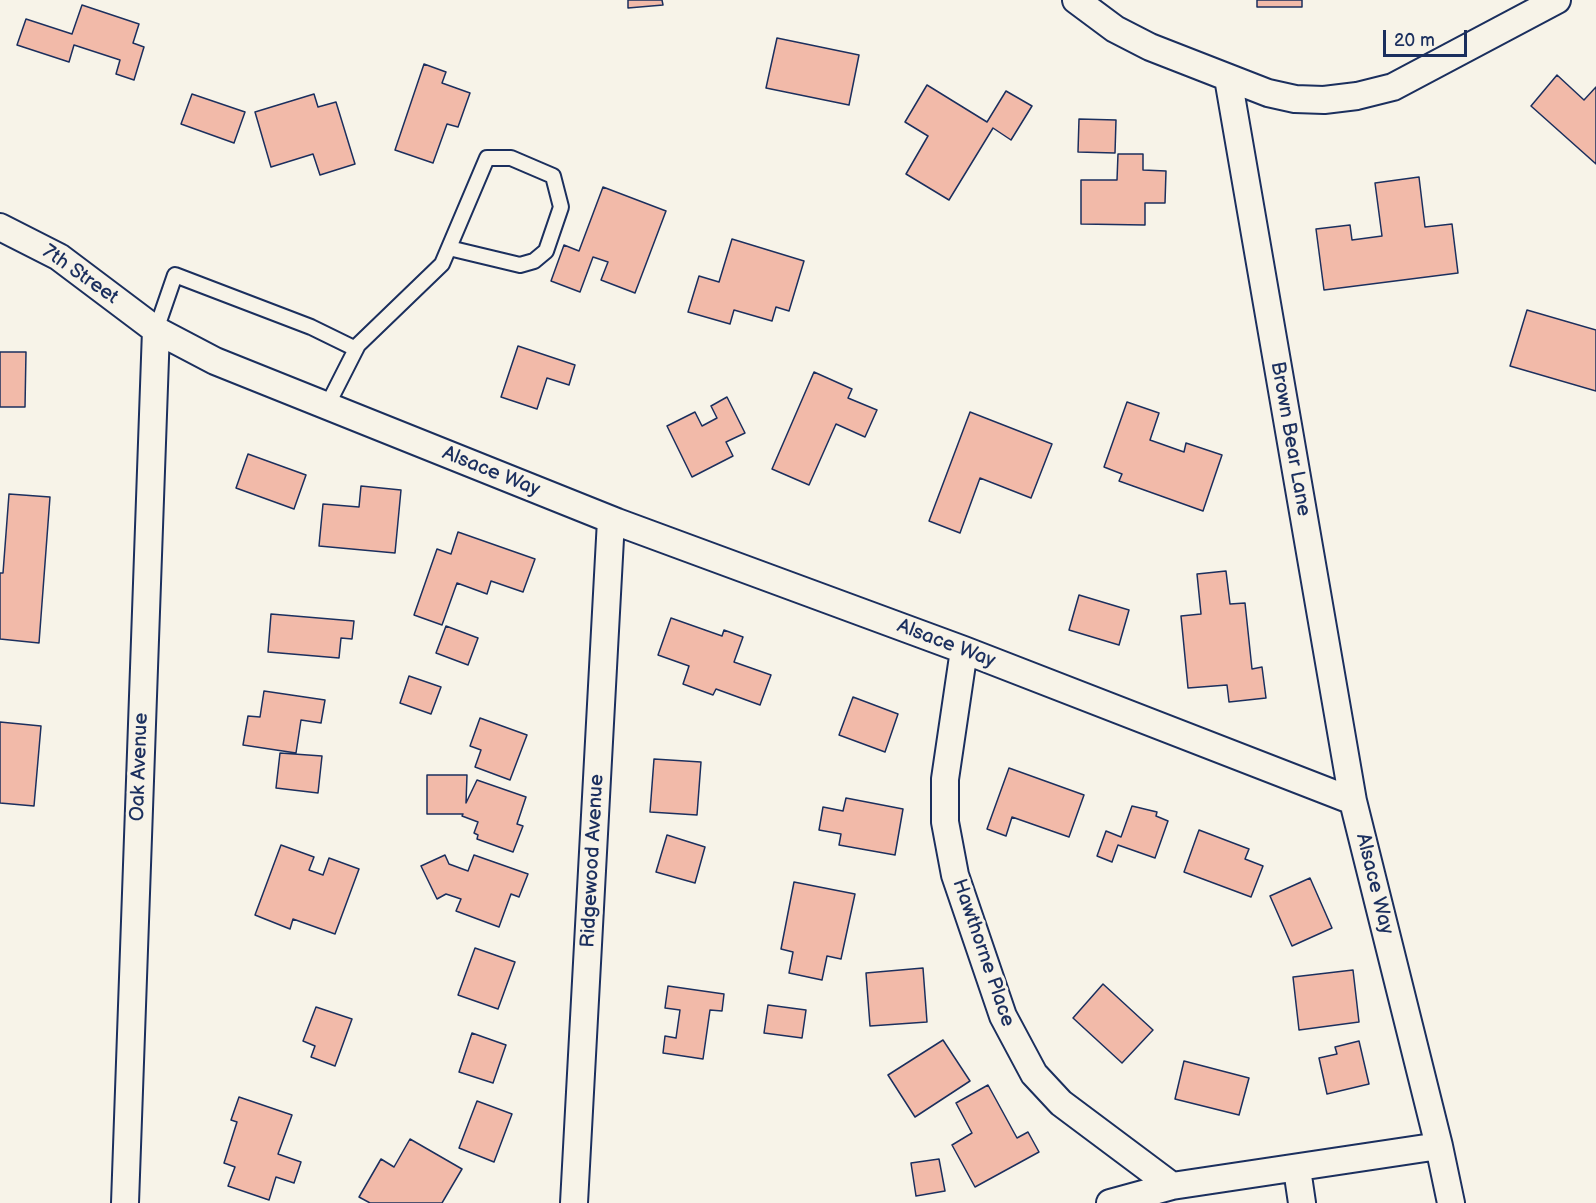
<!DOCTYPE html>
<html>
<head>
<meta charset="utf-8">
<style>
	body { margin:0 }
	#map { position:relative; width:1596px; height:1203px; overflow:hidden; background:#f7f3e8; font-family:"Balsamiq Sans",sans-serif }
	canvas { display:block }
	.scale { position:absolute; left:1383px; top:30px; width:84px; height:27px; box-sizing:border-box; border:3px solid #1b2f5e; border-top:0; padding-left:8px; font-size:18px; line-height:21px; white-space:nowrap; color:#1b2f5e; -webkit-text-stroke:4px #f7f3e8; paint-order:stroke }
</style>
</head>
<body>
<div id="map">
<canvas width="1596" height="1203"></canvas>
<div class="scale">20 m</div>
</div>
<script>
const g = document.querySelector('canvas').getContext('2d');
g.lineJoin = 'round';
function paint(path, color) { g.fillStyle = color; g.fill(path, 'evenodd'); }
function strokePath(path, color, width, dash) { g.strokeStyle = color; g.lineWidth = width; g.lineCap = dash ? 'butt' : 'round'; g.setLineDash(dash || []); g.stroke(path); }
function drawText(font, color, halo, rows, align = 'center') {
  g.font = font + ' "Balsamiq Sans",sans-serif'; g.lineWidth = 6; g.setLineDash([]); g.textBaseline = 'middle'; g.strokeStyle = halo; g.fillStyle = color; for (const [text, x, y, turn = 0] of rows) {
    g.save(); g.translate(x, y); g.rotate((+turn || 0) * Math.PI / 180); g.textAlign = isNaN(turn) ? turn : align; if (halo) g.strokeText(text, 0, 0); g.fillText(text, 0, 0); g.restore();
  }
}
const building = new Path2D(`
	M628,0H662L663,5L628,8Z
	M1257,0H1302V7H1257Z
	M82,5L139,24L133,43L144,47L134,80L116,74L120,60L74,45L69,62L17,45L26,19L72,34Z
	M777,38L859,55L849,105L766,88Z
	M424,64L446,72L442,83L470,93L458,127L447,124L433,163L395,150Z
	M1557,75L1584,100L1596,87V164L1531,106Z
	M927,85L987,122L1006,91L1032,106L1011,140L993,128L949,200L906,174L928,136L905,122Z
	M192,94L245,112L234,143L181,124Z
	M314,94L318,107L336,102L355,164L320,175L313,154L271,167L255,112Z
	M1079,119L1116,120L1115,153L1078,152Z
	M1118,154H1143V170L1166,171L1165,203H1145V225L1081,224V180H1117Z
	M1419,177L1425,227L1452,224L1458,273L1324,290L1316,229L1350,225L1352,240L1382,236L1375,183Z
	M603,187L666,211L635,293L601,280L608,262L593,257L580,292L551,281L564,245L579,251Z
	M732,239L804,261L789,311L776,307L772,321L734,310L730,324L688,312L699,276L719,282Z
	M1527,310L1596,330V391L1510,366Z
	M518,346L575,365L569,385L547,378L537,409L501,397Z
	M0,352H26L25,407H0Z
	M814,372L852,389L848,398L877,410L865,437L836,424L809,485L772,469Z
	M727,397L745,433L726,442L733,456L692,477L667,426L695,412L702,426L717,418L711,406Z
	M1127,402L1159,413L1150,440L1184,452L1186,443L1222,455L1203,511L1119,481L1122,474L1104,467Z
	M970,412L1052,444L1031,498L980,478L960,533L929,521Z
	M248,454L306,475L294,509L236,488Z
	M361,486L401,490L395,553L319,546L323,504L359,507Z
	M9,494L50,497L39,643L0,639V573H3Z
	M458,532L535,559L523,592L491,581L487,594L457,583L442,625L414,615L437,549L451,554Z
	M1226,571L1230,604L1245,603L1252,669L1262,667L1266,698L1229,702L1227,685L1188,688L1181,616L1201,614L1197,574Z
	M1079,595L1129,610L1119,645L1069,630Z
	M271,614L354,621L352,639L341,638L339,658L268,652Z
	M671,618L722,636L724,630L743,637L734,662L771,675L760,705L716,689L713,695L683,684L689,666L658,655Z
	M446,626L478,638L468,665L436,653Z
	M409,676L441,687L431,714L400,703Z
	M264,691L325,700L321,723L301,720L296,753L243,745L248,716L260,717Z
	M853,697L898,714L885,752L839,735Z
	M480,718L527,735L510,780L475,767L481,750L470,746Z
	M0,722L41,726L34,806L0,803Z
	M280,753L322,756L318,793L276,788Z
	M654,759L701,762L697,815L650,812Z
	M1009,768L1084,795L1069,837L1012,817L1006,836L987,829Z
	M427,775H467L466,803L477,780L526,797L517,824L523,826L513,852L477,839L478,835L474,833L478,822L462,816L463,814H427Z
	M846,798L903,809L895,855L839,845L841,834L819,830L823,807L843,811Z
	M1132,806L1157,812L1156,816L1168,821L1155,858L1118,845L1112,862L1097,856L1106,831L1121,837Z
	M1199,830L1249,849L1245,859L1263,866L1251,897L1184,872Z
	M667,835L705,847L695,883L656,872Z
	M281,845L314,857L309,870L323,875L329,858L359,869L335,934L293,919L290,929L255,915Z
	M445,855L449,864L468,871L474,855L528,874L519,897L511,894L499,927L456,911L461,899L446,894L437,899L421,866Z
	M1310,878L1332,928L1292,946L1270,896Z
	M794,882L855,894L841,959L827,956L822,980L789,973L793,952L781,949Z
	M475,948L515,962L498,1009L458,995Z
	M923,968L927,1022L870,1026L866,973Z
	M1353,970L1359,1022L1299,1030L1293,977Z
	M1103,984L1153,1030L1122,1063L1073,1018Z
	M668,986L724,994L722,1011L710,1010L703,1059L663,1053L665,1036L676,1038L680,1010L665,1008Z
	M768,1005L806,1010L802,1038L764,1033Z
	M316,1007L352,1019L335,1066L311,1057L315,1046L303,1041Z
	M472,1033L506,1045L493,1083L459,1072Z
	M943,1040L970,1081L915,1117L888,1075Z
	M1359,1041L1369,1084L1327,1094L1319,1058L1337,1054L1335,1047Z
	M1184,1061L1249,1078L1239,1115L1175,1099Z
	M988,1085L1017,1138L1028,1132L1039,1152L975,1187L952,1145L972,1133L956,1103Z
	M239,1097L292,1115L278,1154L301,1162L294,1183L276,1177L269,1200L228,1186L235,1167L224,1163L237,1122L231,1120Z
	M477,1101L512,1114L494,1162L459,1148Z
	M410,1139L462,1169L442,1203H370L359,1197L381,1159L394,1167Z
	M939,1159L945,1191L916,1196L911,1163Z`);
const lane = new Path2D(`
	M156,330L175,275L311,327L356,349
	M327,406L358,345L442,264L487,158H511L553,176L561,207L546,251L534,261L520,265L449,248`);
const street = new Path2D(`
	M1076,0L1115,29L1150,47L1268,93L1295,99L1324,100L1357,96L1393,87L1557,0
	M1228,78L1353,801
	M0,227L59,257L156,330L215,361L617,522L964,650L1353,801L1439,1146L1451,1203
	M964,650L945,779V822L955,875L1003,1016L1034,1074L1061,1103L1172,1186L1439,1146
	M1297,1169L1302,1203
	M125,1203L156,330
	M574,1203L611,520
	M1110,1203L1172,1186`);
const streetNames = [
	["7th Street",80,275,35],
	["Brown Bear Lane",1290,439,80],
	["Alsace Way",491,472,22],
	["Alsace Way",946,644,21],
	["Oak Avenue",140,767,-88],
	["Ridgewood Avenue",593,861,-87],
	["Alsace Way",1374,884,76],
	["Hawthorne Place",983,953,71]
];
paint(building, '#f2baa9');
strokePath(building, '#1b2f5e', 1.5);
strokePath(lane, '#1b2f5e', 18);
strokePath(street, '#1b2f5e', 30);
strokePath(lane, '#f7f3e8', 14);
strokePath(street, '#f7f3e8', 26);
drawText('20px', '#1b2f5e', '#f7f3e8', streetNames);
</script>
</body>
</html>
